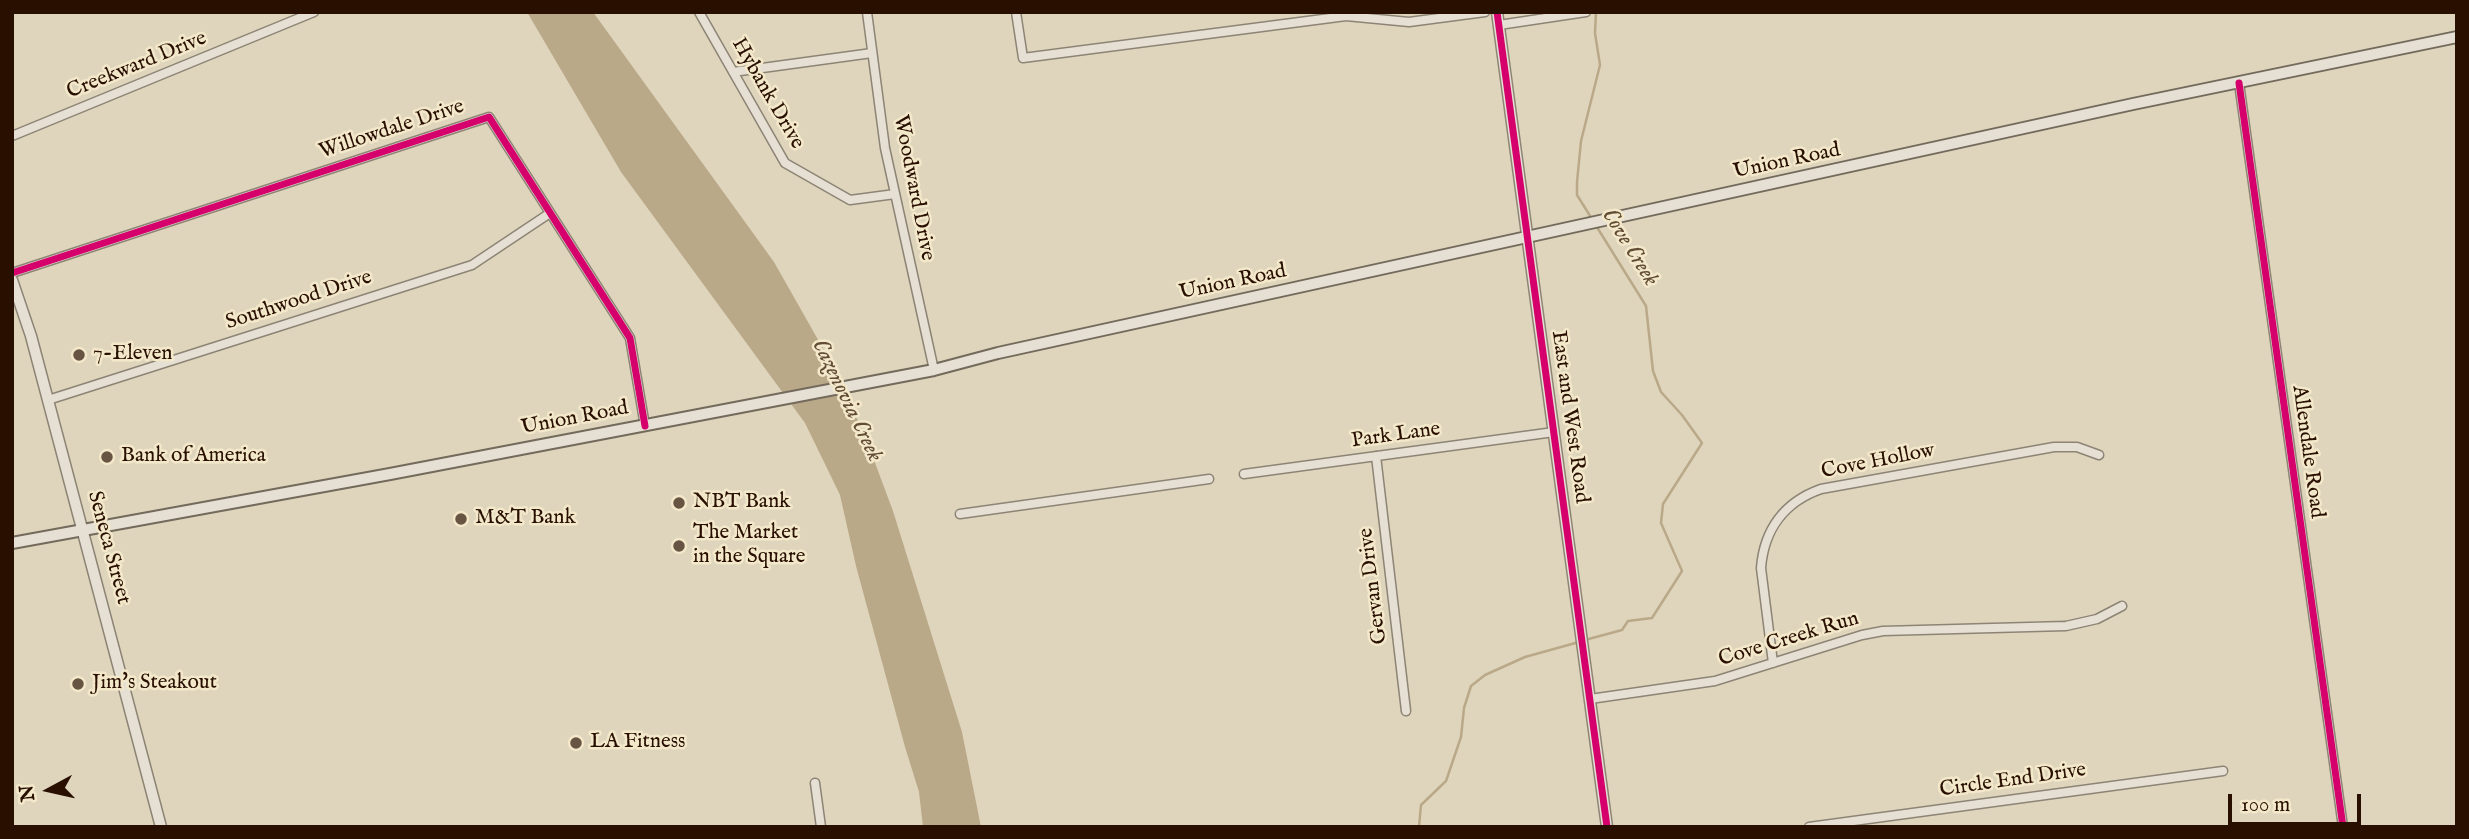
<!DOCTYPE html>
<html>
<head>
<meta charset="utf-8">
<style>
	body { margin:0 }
	#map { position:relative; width:2469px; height:839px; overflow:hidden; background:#dfd5bc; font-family:"IM FELL English",serif }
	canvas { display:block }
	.frame { position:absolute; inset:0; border:14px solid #280f00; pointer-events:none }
	.north { position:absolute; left:14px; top:755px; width:70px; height:70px; -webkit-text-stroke:5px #f3e8ca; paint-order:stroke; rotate:262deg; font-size:19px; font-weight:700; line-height:28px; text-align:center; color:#280f00 }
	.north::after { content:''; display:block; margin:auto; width:24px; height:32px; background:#280f00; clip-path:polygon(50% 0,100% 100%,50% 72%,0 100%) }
	.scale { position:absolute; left:2228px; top:794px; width:133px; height:32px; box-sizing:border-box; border:4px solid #280f00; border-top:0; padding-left:9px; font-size:21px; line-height:24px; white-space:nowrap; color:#280f00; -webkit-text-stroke:5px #f3e8ca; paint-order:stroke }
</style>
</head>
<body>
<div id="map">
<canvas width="2469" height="839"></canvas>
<div class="frame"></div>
<div class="north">N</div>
<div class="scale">100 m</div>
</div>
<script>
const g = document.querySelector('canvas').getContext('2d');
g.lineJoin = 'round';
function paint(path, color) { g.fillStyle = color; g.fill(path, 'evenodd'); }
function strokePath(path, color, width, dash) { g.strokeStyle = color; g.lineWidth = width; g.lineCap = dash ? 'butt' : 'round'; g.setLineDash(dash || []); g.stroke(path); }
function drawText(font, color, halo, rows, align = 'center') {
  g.font = font + ' "IM FELL English",serif'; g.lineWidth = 5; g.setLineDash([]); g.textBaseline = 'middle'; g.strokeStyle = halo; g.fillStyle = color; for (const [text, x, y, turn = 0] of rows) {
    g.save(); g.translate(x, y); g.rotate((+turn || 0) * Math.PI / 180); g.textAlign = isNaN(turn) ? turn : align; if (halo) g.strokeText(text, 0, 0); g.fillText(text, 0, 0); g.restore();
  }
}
const water = new Path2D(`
	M527,12H593L774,262L829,359L865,436L893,511L962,732L981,827H923L919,792L905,747L856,566L840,495L805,423L621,172Z`);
const stream = new Path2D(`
	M1592,219L1577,195V182L1581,141L1600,65L1595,33L1596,12
	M1585,640L1622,630L1628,621L1652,618L1682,571L1661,523L1663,504L1702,443L1682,415L1661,392L1653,371L1646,306L1595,224
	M1419,827L1421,805L1446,781L1461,737L1464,708L1471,686L1485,675L1525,657L1579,642`);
const minor = new Path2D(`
	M699,12L785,163L850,200L895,194
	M867,12L885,148L934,370
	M1016,12L1023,58L1346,16L1409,22L1485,12
	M1499,25L1586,12
	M733,72L872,53
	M2239,83L2343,827
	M12,136L314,12
	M12,273L489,117L630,338L645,426
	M48,400L472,265L550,213
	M1376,456L1406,711
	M1244,474L1554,432
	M960,514L1209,479
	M1773,663L1761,568C1764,530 1784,502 1821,489L2054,447H2077L2099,455
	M1590,699L1715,681L1862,635L1883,631L2066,626L2097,619L2122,606
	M815,783L821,827
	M1809,827L2223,771`);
const tertiary = new Path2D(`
	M1497,12L1607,827
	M12,280L31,336L161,827`);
const secondary = new Path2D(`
	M12,543L390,474L934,370L998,353L2133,104L2457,37`);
const cycleway = new Path2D(`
	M1497,12L1607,827
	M2239,83L2343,827
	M12,273L489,117L630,338L645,426`);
const markers = [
	[79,355,7,"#685442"],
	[107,457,7,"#685442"],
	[679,503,7,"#685442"],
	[461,519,7,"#685442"],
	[679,546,7,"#685442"],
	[78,684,7,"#685442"],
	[576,743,7,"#685442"]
];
const streetNames = [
	["Creekward Drive",137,66,-22],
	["Hybank Drive",767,94,60],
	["Willowdale Drive",392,130,-18],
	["Union Road",1787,162,-12],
	["Woodward Drive",913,188,79],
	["Union Road",1233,283,-12],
	["Southwood Drive",299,301,-18],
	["East and West Road",1569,417,82],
	["Union Road",575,419,-11],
	["Park Lane",1396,436,-8],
	["Allendale Road",2307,452,82],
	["Cove Hollow",1878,462,-11],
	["Seneca Street",108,548,75],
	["Gervan Drive",1374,586,-97],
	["Cove Creek Run",1789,640,-17],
	["Circle End Drive",2013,781,-8]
];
const poiNames = [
	["7-Eleven",93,355],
	["Bank of America",121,457],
	["NBT Bank",693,503],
	["M&T Bank",475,519],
	["The Market",693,534],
	["in the Square",693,558],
	["Jim's Steakout",92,684],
	["LA Fitness",590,743]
];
const waterNames = [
	["Cove Creek",1629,248,58],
	["Cazenovia Creek",846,401,64]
];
paint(water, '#baa989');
strokePath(stream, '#baa989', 2.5);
strokePath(minor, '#8d8475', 11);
strokePath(tertiary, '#8d8475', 13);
strokePath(secondary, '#736a5c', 14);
strokePath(minor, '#e5e0d3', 8);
strokePath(tertiary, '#e5e0d3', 10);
strokePath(secondary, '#e5e0d3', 10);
strokePath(cycleway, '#d6006c', 7);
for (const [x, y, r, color] of markers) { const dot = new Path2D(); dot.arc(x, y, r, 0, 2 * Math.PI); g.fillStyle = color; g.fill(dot); strokePath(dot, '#f3e8ca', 2.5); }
drawText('21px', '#280f00', '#f3e8ca', streetNames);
drawText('21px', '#280f00', '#f3e8ca', poiNames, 'left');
drawText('italic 23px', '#624c34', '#f3e8ca', waterNames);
</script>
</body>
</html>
